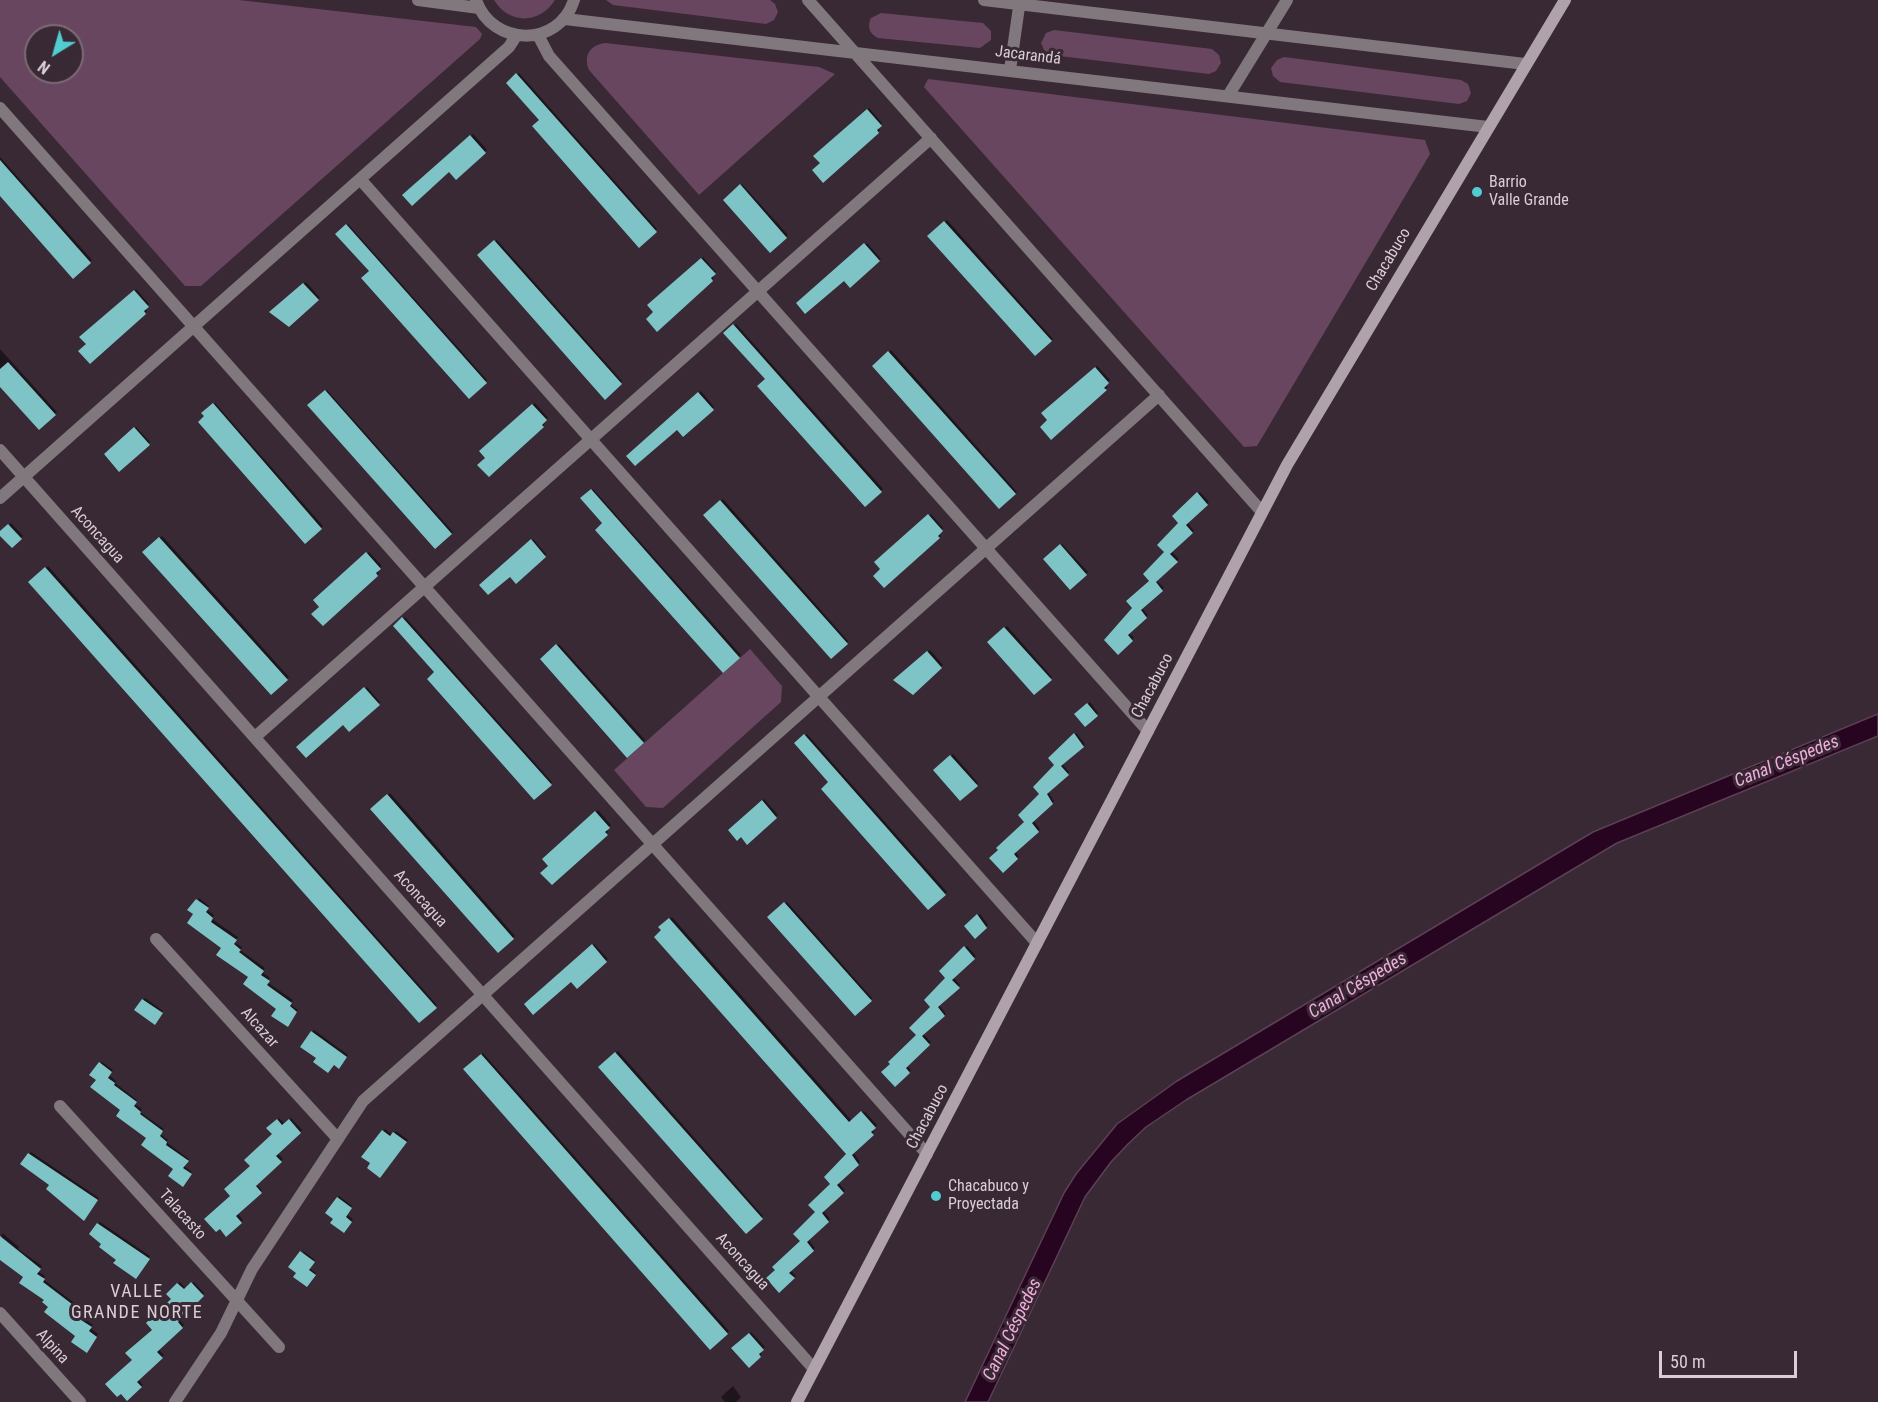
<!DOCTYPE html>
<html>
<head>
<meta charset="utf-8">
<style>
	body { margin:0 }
	#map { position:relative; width:1878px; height:1402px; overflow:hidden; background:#392934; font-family:"Roboto Condensed",sans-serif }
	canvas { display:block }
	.north { position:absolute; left:24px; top:24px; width:60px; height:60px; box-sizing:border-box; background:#392934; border:2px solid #796b74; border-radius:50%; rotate:217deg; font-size:16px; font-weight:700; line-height:24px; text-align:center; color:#d9ced5 }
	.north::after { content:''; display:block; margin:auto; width:21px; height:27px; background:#51ccd1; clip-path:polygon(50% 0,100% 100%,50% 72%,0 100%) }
	.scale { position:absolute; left:1659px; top:1351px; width:138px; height:27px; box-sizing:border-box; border:3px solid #d9ced5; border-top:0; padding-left:8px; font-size:18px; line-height:21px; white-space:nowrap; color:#d9ced5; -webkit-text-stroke:4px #392934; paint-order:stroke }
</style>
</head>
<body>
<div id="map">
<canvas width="1878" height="1402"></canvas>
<div class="north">N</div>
<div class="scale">50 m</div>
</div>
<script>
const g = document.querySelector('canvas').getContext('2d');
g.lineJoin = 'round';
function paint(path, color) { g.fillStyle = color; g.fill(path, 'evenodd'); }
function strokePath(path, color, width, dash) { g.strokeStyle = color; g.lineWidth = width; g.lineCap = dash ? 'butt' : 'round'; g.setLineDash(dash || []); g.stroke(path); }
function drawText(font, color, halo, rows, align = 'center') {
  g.font = font + ' "Roboto Condensed",sans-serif'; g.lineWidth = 6; g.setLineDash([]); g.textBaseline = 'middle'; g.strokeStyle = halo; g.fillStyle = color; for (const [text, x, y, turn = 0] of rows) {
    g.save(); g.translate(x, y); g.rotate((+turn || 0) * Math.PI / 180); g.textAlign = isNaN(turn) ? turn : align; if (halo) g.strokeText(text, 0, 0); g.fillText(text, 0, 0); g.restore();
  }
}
const green = new Path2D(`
	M0,0H239L476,27L482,34L480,39L201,286H185L0,77ZM36,36H72V72H36Z
	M494,0H555C540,24 509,25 494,0Z
	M606,0H770L775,4L778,12L774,20L766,24L613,5Z
	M881,13L983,23L991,31V40L980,48L878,38C869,34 867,26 871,18Z
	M1054,30L1212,49L1219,55L1221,63L1216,71L1209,74L1051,55L1044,50L1041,43L1046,33Z
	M605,43L819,67L835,74L699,195L589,70C583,56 590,45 605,43Z
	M1284,57L1461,80L1468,84L1471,93L1467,101L1459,104L1280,82L1273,76L1271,68L1277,60Z
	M928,79L1425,140L1430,154L1257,446L1244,447L924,87Z
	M750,649L782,686L781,702L663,808L646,807L614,770Z`);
const water = new Path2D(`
	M1878,714V736L1617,843L1186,1100L1146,1127L1128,1144L1111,1162L1085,1197L988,1402H965L1064,1193L1076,1174L1117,1124L1177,1081L1593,832Z`);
const shadow = new Path2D(`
	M519,73L657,229L639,245L510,81Z
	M869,108L882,123L878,128L880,130L824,181L822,163L815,156Z
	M473,134L487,150L456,177L450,170L404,195Z
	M0,157L92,260L73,277L0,194Z
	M742,184L788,235L770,251L725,200Z
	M947,220L1053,339L1035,354L929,236Z
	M348,224L487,380L469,397L371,271L337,234Z
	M497,240L622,381L605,397L479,255Z
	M867,243L881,259L850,285L844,279L798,303Z
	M703,257L716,272L712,276L714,278L655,312L649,305Z
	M306,282L320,298L289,325L272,312Z
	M136,289L149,304L145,308L147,311L90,362L88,344L82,337Z
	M736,324L883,489L865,505L767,379L725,333Z
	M0,349L57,412L39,428L0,384Z
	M891,350L1017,492L1000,507L874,366Z
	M1097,366L1110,380L1105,385L1108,387L1051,438L1049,420L1043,414Z
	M327,390L453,532L435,547L310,406Z
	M701,391L714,407L683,435L677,427L628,456Z
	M215,403L323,526L305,541L203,413Z
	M535,403L548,418L543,422L545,424L489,475L487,458L481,451Z
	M136,427L150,442L119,470L106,454Z
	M593,489L741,655L723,671L582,498Z
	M1200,492L1209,502L1187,522L1194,531L1171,551L1179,559L1156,580L1164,588L1141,607L1148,615L1129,633L1134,638L1118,653L1134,608L1180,524L1174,517Z
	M723,499L848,641L831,657L705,515Z
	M931,514L943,528L938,533L941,536L884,586L882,569L876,562Z
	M11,523L23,536L12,546L0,534Z
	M162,536L289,677L271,693L144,552Z
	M533,539L546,554L516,582L510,574L481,585Z
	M1062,544L1088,572L1070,588L1045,559Z
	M369,552L382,566L377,570L379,573L323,624L321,607L315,600Z
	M48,566L437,1005L419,1021L30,582Z
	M405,617L552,782L534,798L436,672L395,626Z
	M1007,626L1052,677L1034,693L989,642Z
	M559,644L645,740L627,756L542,659Z
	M930,650L943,665L913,693L895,680Z
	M367,687L380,702L350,730L343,723L298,747Z
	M1090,702L1098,713L1085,725L1076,714Z
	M1076,733L1085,744L1062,764L1069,772L1048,792L1054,801L1033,820L1040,829L1015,851L1019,856L1003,871L1056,765L1050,758Z
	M807,734L947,892L928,908L830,782L796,743Z
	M953,754L978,783L960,799L935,770Z
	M390,793L515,936L498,951L372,809Z
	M764,799L778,815L747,842L741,835L730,830Z
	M598,810L611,825L606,829L608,832L550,866L544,859Z
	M199,898L209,906L207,910L214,915L212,919L238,937L234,942L242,947L240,950L265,968L262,972L270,978L267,982L293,1000L290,1004L298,1010L289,1023L195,914Z
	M787,902L872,998L855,1014L769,918Z
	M980,914L988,925L975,936L966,926Z
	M672,917L852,1121L864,1111L877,1125L872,1130L874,1132L853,1152L860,1162L838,1182L845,1191L823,1210L830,1219L808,1239L815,1248L790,1270L796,1276L780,1291L777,1270L802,1241L848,1154L660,927Z
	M594,944L608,959L577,987L571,980L526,1004Z
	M967,946L976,956L953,977L960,985L939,1005L946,1014L923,1034L931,1042L906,1065L911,1070L895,1085L947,978L941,971Z
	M145,998L163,1011L156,1022L136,1010Z
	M314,1030L348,1055L341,1065L318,1058L302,1046Z
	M618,1051L763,1216L746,1232L600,1067Z
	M483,1053L729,1331L727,1333L465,1069Z
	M102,1062L113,1070L109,1075L116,1081L115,1083L137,1100L134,1104L142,1109L140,1112L164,1129L160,1134L168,1140L166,1142L189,1159L184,1166L192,1172L185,1183L92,1075Z
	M279,1118L285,1124L291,1118L302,1130L277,1153L283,1159L256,1184L262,1190L237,1213L243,1220L227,1235L232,1196L274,1134L268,1128Z
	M385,1129L393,1135L396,1131L408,1140L382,1174L364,1157Z
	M31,1152L99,1198L86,1217L51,1185L22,1164Z
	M339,1196L352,1206L346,1214L353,1219L343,1231L327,1212Z
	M100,1222L150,1256L138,1275L91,1234Z
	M2,1233L19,1247L18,1249L42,1266L38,1271L45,1276L43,1279L86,1312L82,1317L93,1325L90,1328L98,1334L88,1349L25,1276L0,1258Z
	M303,1251L315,1260L309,1268L316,1273L309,1283Z
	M180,1282L186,1289L194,1282L204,1293L179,1319L184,1325L158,1349L164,1355L138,1379L143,1385L128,1399L134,1360L173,1299L168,1294Z
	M751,1332L765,1347L760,1352L762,1354L749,1366L733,1348Z
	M733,1386L741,1397L736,1402H725L721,1397Z`);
const building = new Path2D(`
	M516,73L657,232L639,248L532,126L539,120L506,83Z
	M867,109L882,126L877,130L879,133L823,183L812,170L820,163L813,156Z
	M470,135L486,153L456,180L449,172L412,206L402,195Z
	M0,160L91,263L73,279L0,196Z
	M740,184L787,238L770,253L723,200Z
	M944,221L1052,341L1035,356L927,236Z
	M346,224L487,383L469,399L361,278L369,271L335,234Z
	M494,240L622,384L605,400L477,255Z
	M864,243L880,261L850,288L844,281L805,314L796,303Z
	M701,258L716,274L711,278L713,281L657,332L646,319L653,312L647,305Z
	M303,283L319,300L289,327L269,312Z
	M134,290L149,307L144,311L146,314L90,364L78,351L86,344L79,337Z
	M733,324L882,492L865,507L757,386L765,379L723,333Z
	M888,351L1016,494L999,509L872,366Z
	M8,362L56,415L39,430L0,387V369Z
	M1095,367L1109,383L1104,388L1107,390L1051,440L1040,427L1047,420L1041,413Z
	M325,390L452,534L435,549L307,405Z
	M698,392L714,410L683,437L677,430L635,466L626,456Z
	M213,403L322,529L305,544L198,422L204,416L201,413Z
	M532,404L547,420L542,425L544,427L489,477L477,465L485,458L479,451Z
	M134,427L150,445L119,472L104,454Z
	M591,489L740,658L723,673L595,530L602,523L580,498Z
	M1197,492L1208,505L1186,525L1193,533L1170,554L1178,562L1156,582L1163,591L1141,610L1147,618L1128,635L1133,641L1118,655L1104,640L1132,608L1126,601L1149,581L1143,574L1164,552L1157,545L1178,523L1172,516Z
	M720,500L848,644L831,659L703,515Z
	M928,514L943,531L938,536L940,538L884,588L873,576L880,569L874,562Z
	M8,524L22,539L12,548L0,536V531Z
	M159,537L288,680L271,695L142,552Z
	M531,539L546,557L516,584L510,577L488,595L479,585Z
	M1060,544L1087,575L1070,590L1043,559Z
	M366,552L381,569L376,573L378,576L323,626L311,614L319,607L313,600Z
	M45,567L437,1008L419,1023L28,582Z
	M402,617L552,785L534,800L427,679L434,672L393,626Z
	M1004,627L1052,680L1034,695L987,642Z
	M556,644L644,743L627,758L540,659Z
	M927,651L942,668L913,695L893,680Z
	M364,687L380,705L349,732L343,725L306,758L296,747Z
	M1087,703L1098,716L1085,727L1074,714Z
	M1074,733L1084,747L1061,766L1069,775L1047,794L1053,804L1032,823L1039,832L1014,854L1018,859L1003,873L989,858L998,850L996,848L1024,822L1018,815L1039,794L1033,787L1054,765L1048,758Z
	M804,734L946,895L928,910L821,789L828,782L794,743Z
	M950,755L978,786L960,801L933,770Z
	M387,794L514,939L498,953L370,809Z
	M762,800L777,818L747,845L741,837L737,841L728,830Z
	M595,811L610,828L605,832L608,835L552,885L540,873L548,866L542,859Z
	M196,899L209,908L206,912L213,918L211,922L237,940L234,944L241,950L239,952L264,971L261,975L270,981L267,985L292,1003L290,1006L297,1012L288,1027L271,1016L276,1009L243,984L248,977L216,955L221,948L187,923L193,914L187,910Z
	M784,902L872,1001L855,1016L767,917Z
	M977,914L987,928L975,939L964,926Z
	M669,918L849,1122L861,1111L876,1128L871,1132L874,1135L852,1155L859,1165L837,1185L844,1193L822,1213L829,1222L807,1242L814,1251L789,1273L795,1278L779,1293L766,1278L775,1270L772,1267L800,1241L793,1234L815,1212L808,1205L830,1184L824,1177L846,1154L654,937L661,930L658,927Z
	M592,944L607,962L577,989L571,982L533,1015L524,1004Z
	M964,946L975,959L952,980L960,988L938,1007L945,1016L922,1036L930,1045L906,1068L910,1073L895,1087L881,1072L890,1064L888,1062L916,1035L909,1028L930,1007L924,1000L945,978L939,971Z
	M142,999L163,1013L155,1025L134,1010Z
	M311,1031L347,1057L339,1069L334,1065L328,1073L313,1062L316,1058L300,1047Z
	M615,1052L763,1219L746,1234L598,1067Z
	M481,1054L728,1334L710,1350L463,1069Z
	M99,1062L112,1072L108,1078L115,1083L114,1085L137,1102L134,1106L141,1112L140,1114L163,1131L160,1136L167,1142L166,1145L189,1161L183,1168L192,1174L183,1187L168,1176L173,1169L141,1145L146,1138L116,1116L120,1110L90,1087L96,1080L89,1075Z
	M277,1119L282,1125L289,1119L301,1133L276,1156L282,1162L256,1186L262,1193L236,1216L242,1223L226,1237L220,1229L216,1232L204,1219L230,1196L224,1189L250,1166L244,1160L272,1134L266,1128Z
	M382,1130L390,1136L393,1132L407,1142L380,1178L367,1168L370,1163L361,1157Z
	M28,1153L98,1200L84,1221L46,1189L49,1185L20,1164Z
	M337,1197L352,1208L346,1217L352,1222L344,1233L330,1223L333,1219L325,1213Z
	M97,1223L150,1259L136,1279L113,1263L116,1260L99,1247L101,1244L89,1234Z
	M0,1236L41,1269L37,1274L45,1279L43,1282L85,1314L81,1320L92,1327L89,1331L97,1337L87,1353L71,1342L75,1336L44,1312L48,1307L42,1302L44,1300L19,1283L23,1277L0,1260Z
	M300,1251L315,1262L309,1270L316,1275L307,1287L293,1277L296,1273L288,1267Z
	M191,1282L204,1296L178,1322L183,1328L157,1352L163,1358L137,1382L142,1387L127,1401L121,1394L117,1397L105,1384L132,1360L125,1353L152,1330L146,1323L171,1299L166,1294L177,1283L184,1289Z
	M749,1333L764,1350L759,1354L761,1357L749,1368L731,1348Z`);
const street = new Path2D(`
	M418,0L479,8
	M476,0C492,47 559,48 574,0
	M808,0L1262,512
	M984,0L1525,64
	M565,19L1488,127
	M538,35L549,56L1148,731
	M1010,70L1020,0
	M1228,96L1287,0
	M0,108L927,1154
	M360,179L1037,943
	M0,450L814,1369
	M0,498L509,47L516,36
	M255,737L931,138
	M156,939L338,1139
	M60,1106L279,1347
	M0,1313L80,1402
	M175,1402L221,1333L252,1269L363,1101L1159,395`);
const secondary = new Path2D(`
	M797,1402L1287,465L1565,0`);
const markers = [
	[1477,192,6,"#51ccd1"],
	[936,1196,6,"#51ccd1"]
];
const streetNames = [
	["Jacarandá",1028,56,7],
	["Chacabuco",1389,260,-59],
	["Aconcagua",97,535,48],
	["Chacabuco",1153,686,-62],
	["Aconcagua",420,899,48],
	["Alcazar",259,1028,48],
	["Chacabuco",928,1117,-62],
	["Talacasto",182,1215,48],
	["Aconcagua",742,1262,48],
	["Alpina",52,1347,48]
];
const poiNames = [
	["Barrio",1489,183],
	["Valle Grande",1489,201],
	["Chacabuco y",948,1187],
	["Proyectada",948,1205]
];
const waterNames = [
	["Canal Céspedes",1787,762,-22],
	["Canal Céspedes",1358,986,-31],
	["Canal Céspedes",1013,1330,-64]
];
const neighbourhoodNames = [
	["VALLE",137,1292],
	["GRANDE NORTE",137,1313]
];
paint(green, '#69465f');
paint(water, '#270420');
strokePath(water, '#5c4156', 1.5);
paint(shadow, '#0007');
paint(building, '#7ec4c7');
strokePath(street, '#81787e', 12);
strokePath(secondary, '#afa2ab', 12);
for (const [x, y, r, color] of markers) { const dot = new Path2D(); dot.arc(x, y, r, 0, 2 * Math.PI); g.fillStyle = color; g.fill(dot); strokePath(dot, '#392934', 2); }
drawText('16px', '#d9ced5', '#392934', streetNames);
drawText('16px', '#d9ced5', '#392934', poiNames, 'left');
drawText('italic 18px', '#f0acdc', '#392934', waterNames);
g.letterSpacing = '1.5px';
drawText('18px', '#d9ced5', '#392934', neighbourhoodNames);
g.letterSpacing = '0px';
</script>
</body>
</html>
